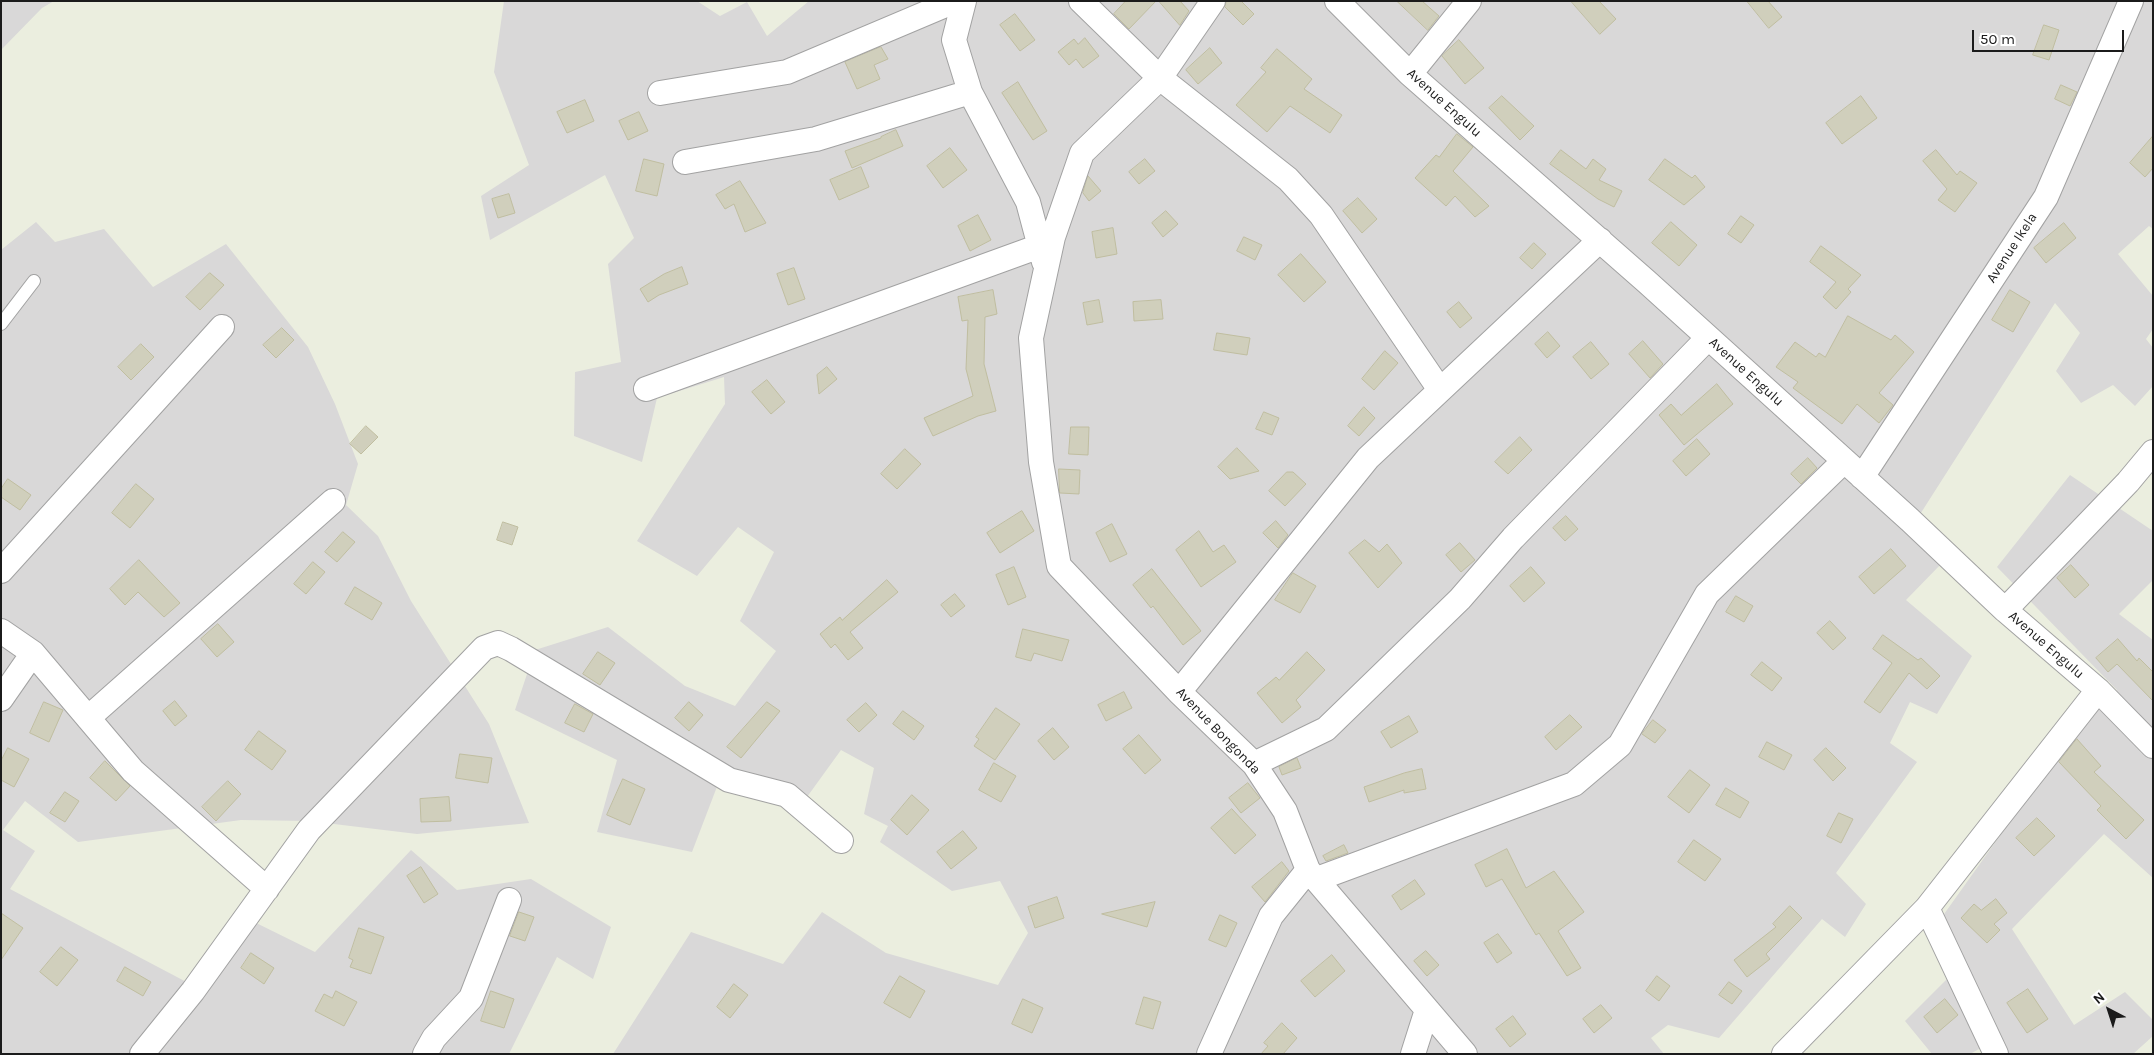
<!DOCTYPE html>
<html>
<head>
<meta charset="utf-8">
<style>
	body { margin:0 }
	#map { position:relative; width:2154px; height:1055px; overflow:hidden; background:#ebeedf; font-family:Karla,sans-serif }
	canvas { display:block }
	.frame { position:absolute; inset:0; border:2px solid #1b1b1b; pointer-events:none }
	.north { position:absolute; left:2084px; top:985px; width:50px; height:50px; -webkit-text-stroke:4px #fff; paint-order:stroke; rotate:320deg; font-size:14px; font-weight:700; line-height:20px; text-align:center; color:#1b1b1b }
	.north::after { content:''; display:block; margin:auto; width:18px; height:22px; background:#1b1b1b; clip-path:polygon(50% 0,100% 100%,50% 72%,0 100%) }
	.scale { position:absolute; left:1972px; top:30px; width:152px; height:22px; box-sizing:border-box; border:2px solid #1b1b1b; border-top:0; padding-left:6px; font-size:15px; line-height:18px; white-space:nowrap; color:#1b1b1b; -webkit-text-stroke:4px #fff; paint-order:stroke }
</style>
</head>
<body>
<div id="map">
<canvas width="2154" height="1055"></canvas>
<div class="frame"></div>
<div class="north">N</div>
<div class="scale">50 m</div>
</div>
<script>
const g = document.querySelector('canvas').getContext('2d');
g.lineJoin = 'round';
function paint(path, color) { g.fillStyle = color; g.fill(path, 'evenodd'); }
function strokePath(path, color, width, dash) { g.strokeStyle = color; g.lineWidth = width; g.lineCap = dash ? 'butt' : 'round'; g.setLineDash(dash || []); g.stroke(path); }
function drawText(font, color, halo, rows, align = 'center') {
  g.font = font + ' Karla,sans-serif'; g.lineWidth = 4; g.setLineDash([]); g.textBaseline = 'middle'; g.strokeStyle = halo; g.fillStyle = color; for (const [text, x, y, turn = 0] of rows) {
    g.save(); g.translate(x, y); g.rotate((+turn || 0) * Math.PI / 180); g.textAlign = isNaN(turn) ? turn : align; if (halo) g.strokeText(text, 0, 0); g.fillText(text, 0, 0); g.restore();
  }
}
const residential = new Path2D(`
	M1,1H54L42,8L1,50Z
	M504,1H697L720,16L747,2L767,36L809,1H2153V229L2149,226L2118,254L2153,296V329L2146,339L2153,348V386L2135,406L2113,385L2081,403L2056,371L2080,333L2055,303L1910,530L1943,562L1906,600L1972,656L1937,714L1910,702L1890,743L1917,762L1836,873L1866,904L1845,937L1822,919L1719,1038L1668,1025L1651,1038L1664,1054H613L691,932L783,964L822,912L886,953L998,985L1028,933L1000,881L952,891L880,842L888,826L864,814L874,768L841,750L807,797L723,771L692,852L597,832L617,760L515,710L535,650L608,627L685,686L735,706L776,651L740,621L774,552L738,527L697,576L637,541L725,404L724,377L657,398L642,462L574,436L575,372L621,362L608,264L634,238L605,175L490,240L481,196L529,165L494,72Z
	M36,222L55,242L104,229L153,287L226,244L308,347L335,404L358,464L346,505L378,536L411,601L489,724L529,823L417,834L309,821L241,820L78,842L25,801L3,830L35,851L10,889L194,986L240,915L315,952L411,850L457,890L531,879L611,927L593,979L557,957L509,1054H1V250Z
	M2070,475L2153,531V580L2119,614L2153,640V878L2104,834L2012,929L2074,1025L2125,992L2153,1020V1036L2133,1054H2009L2001,1037L1970,1054H1932L1905,1021L1956,970L1932,931L2071,736L2117,690L1997,567Z`);
const building = new Path2D(`
	M1126,1H1156L1129,29L1114,14Z
	M1159,1H1180L1189,11L1180,25Z
	M1227,1H1241L1254,14L1243,25L1225,7Z
	M1397,1H1422L1439,16L1428,30Z
	M1571,1H1599L1616,19L1600,34Z
	M1747,1H1768L1782,17L1769,28Z
	M1015,14L1035,40L1020,51L1000,25Z
	M2044,25L2059,30L2049,60L2033,55Z
	M1085,38L1099,56L1083,68L1076,59L1069,65L1058,52L1074,39L1078,44Z
	M1459,40L1484,68L1465,84L1442,56Z
	M881,47L888,59L874,65L880,79L857,89L845,62Z
	M1210,48L1222,63L1198,84L1186,70Z
	M1277,49L1312,79L1304,89L1342,115L1330,133L1290,106L1267,132L1236,105L1266,72L1261,68Z
	M1018,82L1047,131L1033,140L1002,93Z
	M2061,85L2077,92L2070,106L2055,99Z
	M1502,96L1534,126L1520,140L1489,108Z
	M1861,96L1877,118L1842,144L1826,123Z
	M585,100L594,121L567,133L557,112Z
	M639,112L648,131L628,140L619,121Z
	M896,130L903,146L852,168L845,151L881,138V137Z
	M1457,134L1473,147L1453,171L1489,206L1475,217L1455,196L1446,206L1415,178L1436,155L1439,157Z
	M2153,136V168L2145,177L2130,163Z
	M950,148L967,170L943,188L927,166Z
	M1561,150L1586,169L1593,159L1606,169L1599,180L1622,191L1614,207L1598,199L1550,164Z
	M1936,150L1957,175L1960,171L1977,183L1955,212L1938,200L1947,189L1923,161Z
	M644,159L664,164L657,196L636,191Z
	M1145,159L1155,171L1139,184L1129,172Z
	M1665,159L1692,178L1695,175L1705,187L1684,205L1649,180Z
	M861,167L869,187L839,200L830,180Z
	M1088,176L1101,191L1089,201L1083,193Z
	M740,181L766,223L745,232L734,204L725,209L716,195Z
	M509,194L515,213L498,218L492,199Z
	M1358,198L1377,219L1362,233L1343,211Z
	M1166,211L1178,224L1163,237L1152,223Z
	M978,215L991,240L970,251L958,226Z
	M1741,216L1754,225L1741,243L1728,234Z
	M1671,222L1697,245L1679,266L1652,243Z
	M2064,223L2076,238L2046,263L2034,248Z
	M1113,228L1117,254L1096,258L1092,232Z
	M1244,237L1262,245L1255,260L1237,251Z
	M1534,243L1546,254L1532,269L1520,258Z
	M1821,246L1861,275L1848,289L1851,292L1836,309L1823,297L1836,282L1810,262Z
	M1301,254L1326,282L1304,302L1278,275Z
	M682,267L688,284L659,295L648,302L640,289L664,274Z
	M794,268L805,299L788,305L777,274Z
	M210,273L224,285L200,310L186,297Z
	M993,290L997,314L985,317L984,364L996,411L978,416L933,436L924,418L973,396L966,369L968,320L962,321L958,297Z
	M2010,290L2030,302L2013,332L1992,320Z
	M1099,300L1103,322L1087,325L1083,303Z
	M1161,300L1163,319L1134,321L1133,302Z
	M1459,302L1472,318L1460,328L1447,312Z
	M1848,316L1891,340L1895,335L1914,352L1879,393L1893,405L1879,423L1857,404L1842,424L1793,388L1798,382L1776,367L1795,342L1816,357L1819,353L1825,357Z
	M282,328L294,340L276,358L263,345Z
	M1548,332L1560,346L1547,358L1535,344Z
	M1217,333L1250,338L1247,355L1214,350Z
	M1643,341L1663,364L1650,378L1629,354Z
	M1591,342L1609,364L1591,379L1573,357Z
	M141,344L154,357L131,380L118,367Z
	M1385,351L1398,363L1374,390L1362,379Z
	M827,367L837,379L819,394L817,375Z
	M767,380L785,402L771,414L752,392Z
	M1717,384L1733,404L1684,445L1659,415L1671,404L1681,415Z
	M1364,407L1375,418L1359,436L1348,426Z
	M1264,412L1279,418L1272,435L1256,429Z
	M366,426L378,437L361,454L350,444Z
	M1071,427H1089L1088,455L1069,454Z
	M1520,437L1532,450L1508,474L1495,462Z
	M1697,439L1710,454L1686,476L1673,461Z
	M1237,448L1259,471L1230,479L1218,467Z
	M905,449L921,464L897,489L881,474Z
	M1808,458L1817,468L1801,484L1791,474Z
	M1059,469L1080,470L1079,494L1060,493Z
	M1287,472H1293L1306,484L1285,506L1269,491Z
	M8,479L31,495L20,510L1,497V489Z
	M136,484L154,499L130,528L112,513Z
	M1022,511L1034,531L1000,553L987,533Z
	M1566,516L1578,529L1565,541L1553,528Z
	M1276,521L1288,535L1278,548L1263,533Z
	M503,522L518,527L512,545L497,540Z
	M1112,524L1127,554L1110,562L1096,533Z
	M1199,531L1213,552L1224,545L1236,562L1201,587L1176,550Z
	M343,532L355,542L337,562L325,552Z
	M1365,540L1379,552L1387,544L1402,563L1378,588L1349,553Z
	M1460,543L1475,560L1461,572L1446,555Z
	M1891,549L1906,566L1874,594L1859,577Z
	M139,560L180,603L164,617L138,592L125,605L110,589Z
	M313,562L325,572L306,594L294,584Z
	M2071,565L2089,585L2075,598L2057,578Z
	M1014,567L1026,597L1008,605L996,575Z
	M1531,567L1545,583L1524,602L1510,586Z
	M1152,569L1201,631L1183,645L1153,606L1151,608L1133,585Z
	M1293,573L1316,586L1300,613L1275,600Z
	M887,580L898,592L850,632L863,648L848,660L835,644L831,648L820,634L840,617L842,620Z
	M355,587L382,603L372,620L345,604Z
	M955,594L965,606L951,617L941,605Z
	M1736,596L1753,606L1744,622L1726,612Z
	M1830,621L1846,638L1833,650L1817,633Z
	M218,624L234,642L217,657L201,639Z
	M1023,629L1069,640L1062,661L1034,653L1031,661L1016,657Z
	M1883,635L1918,660L1921,658L1940,676L1927,689L1909,673L1880,713L1864,702L1892,663L1873,649Z
	M2118,639L2137,661L2139,658L2153,672V701L2117,664L2108,672L2096,658Z
	M598,652L615,663L600,685L583,674Z
	M1307,652L1325,670L1296,700L1301,707L1282,723L1257,693L1276,677L1279,680Z
	M1762,662L1782,678L1772,691L1751,675Z
	M1124,692L1132,708L1106,721L1098,705Z
	M175,701L187,716L175,726L163,711Z
	M44,702L63,710L49,742L30,733Z
	M689,702L703,715L689,731L675,718Z
	M767,702L780,711L741,758L727,747Z
	M866,703L877,715L859,732L847,720Z
	M575,704L593,714L584,732L565,723Z
	M996,708L1020,724L995,760L974,746L979,739L976,737Z
	M903,711L924,726L914,740L893,724Z
	M1570,715L1582,727L1556,750L1545,737Z
	M1409,716L1418,732L1391,748L1381,732Z
	M1653,720L1666,730L1655,743L1642,734Z
	M1053,728L1069,747L1054,760L1038,741Z
	M259,731L286,751L272,770L245,750Z
	M1139,735L1161,760L1145,774L1123,749Z
	M2077,739L2101,766L2094,772L2144,820L2126,839L2097,810L2101,806L2059,762Z
	M1767,742L1792,755L1784,770L1759,757Z
	M8,748L29,759L14,787L1,780V761Z
	M1826,748L1846,768L1833,781L1814,760Z
	M460,754L492,758L488,783L456,778Z
	M1297,758L1301,768L1282,775L1279,767Z
	M105,761L130,786L116,801L90,778Z
	M994,763L1016,776L1001,802L979,790Z
	M1422,769L1426,789L1404,793V790L1369,802L1364,787L1404,773Z
	M1690,770L1710,785L1689,813L1668,797Z
	M623,779L645,789L630,825L607,815Z
	M228,781L241,794L216,821L202,807Z
	M1248,783L1260,798L1241,813L1229,798Z
	M1726,788L1749,802L1740,818L1716,805Z
	M65,792L79,801L65,822L50,813Z
	M912,795L929,810L907,835L891,820Z
	M449,797L451,821L421,822L420,799Z
	M1232,809L1256,835L1235,854L1211,828Z
	M1839,813L1853,819L1841,843L1827,836Z
	M2037,818L2055,836L2034,856L2016,838Z
	M963,831L977,848L951,869L937,852Z
	M1694,840L1721,859L1705,881L1678,862Z
	M1344,845L1348,853L1326,861L1323,856Z
	M1507,849L1526,888L1554,871L1584,912L1558,931L1581,968L1567,976L1539,933L1536,935L1502,879L1486,887L1475,865Z
	M1282,862L1289,871L1265,902L1252,887Z
	M421,867L438,894L424,903L407,876Z
	M1415,880L1425,894L1401,910L1392,896Z
	M1057,897L1064,918L1035,928L1028,907Z
	M1996,899L2007,913L1994,924L2000,930L1987,943L1961,918L1974,904L1981,910Z
	M1155,902L1147,927L1102,914Z
	M1790,906L1802,918L1766,954L1770,959L1747,977L1734,960L1776,927L1773,924Z
	M519,912L534,917L525,941L510,936Z
	M1,913L23,928L1,960Z
	M1220,915L1237,923L1226,947L1209,940Z
	M359,928L384,937L371,974L350,967L353,960L349,958Z
	M1498,934L1512,953L1497,963L1484,943Z
	M61,947L78,960L57,986L40,972Z
	M1426,951L1439,965L1427,976L1414,961Z
	M251,953L274,968L264,984L241,968Z
	M1332,955L1345,971L1315,997L1301,981Z
	M125,967L151,982L143,996L117,981Z
	M900,976L925,991L910,1018L884,1003Z
	M1657,976L1670,986L1659,1001L1646,991Z
	M1729,982L1742,991L1732,1004L1719,995Z
	M734,984L748,995L730,1018L717,1007Z
	M2028,989L2048,1019L2027,1033L2007,1003Z
	M336,991L357,1002L344,1026L315,1011L324,994L332,998Z
	M491,991L514,999L504,1028L481,1021Z
	M1144,997L1161,1002L1153,1029L1136,1024Z
	M1023,999L1043,1008L1032,1033L1012,1024Z
	M1945,999L1958,1015L1937,1033L1924,1017Z
	M1601,1005L1612,1018L1594,1033L1583,1019Z
	M1513,1016L1526,1034L1510,1047L1496,1029Z
	M1282,1023L1297,1038L1283,1054H1261L1268,1046L1264,1043Z`);
const service = new Path2D(`
	M1,324L34,281`);
const minor = new Path2D(`
	M964,1L954,40L970,92L1028,202L1044,262
	M1081,1L1160,78L1288,179L1321,215L1440,390
	M1213,1L1160,78L1082,153L1053,237L1031,338L1041,462L1059,566L1179,692L1254,764L1285,811L1308,870L1465,1054
	M1337,1L1410,74L1647,282L1910,520L2005,610L2098,690L2153,746
	M1410,74L1469,1
	M660,93L787,72L955,1
	M685,162L816,139L970,92
	M646,389L1040,246
	M1862,477L2046,197L2131,1
	M1,571L222,327
	M2005,610L2128,482L2153,452
	M1,631L33,653L133,771L267,889
	M1179,692L1368,458L1600,240
	M1,699L33,653
	M88,718L333,501
	M1254,764L1326,729L1460,599L1513,538L1708,338
	M1317,879L1574,784L1620,745L1707,594L1844,461
	M1927,908L1996,1054
	M142,1054L193,991L309,830L484,648L498,643L511,649L729,780L787,795L841,841
	M425,1054L434,1038L471,998L509,900
	M1209,1054L1271,916L1308,870
	M1413,1054L1427,1010
	M1784,1054L1927,908L2098,690`);
const streetNames = [
	["Avenue Engulu",1444,103,42],
	["Avenue Ikela",2012,248,-57],
	["Avenue Engulu",1746,372,42],
	["Avenue Engulu",2046,645,41],
	["Avenue Bongonda",1218,731,46]
];
paint(residential, '#d9d8d8');
paint(building, '#d0cfbc');
strokePath(building, '#c0bea0', 1);
strokePath(service, '#a2a2a2', 14);
strokePath(minor, '#a2a2a2', 26);
strokePath(service, '#fff', 12);
strokePath(minor, '#fff', 24);
drawText('14px', '#1b1b1b', '#fff', streetNames);
</script>
</body>
</html>
